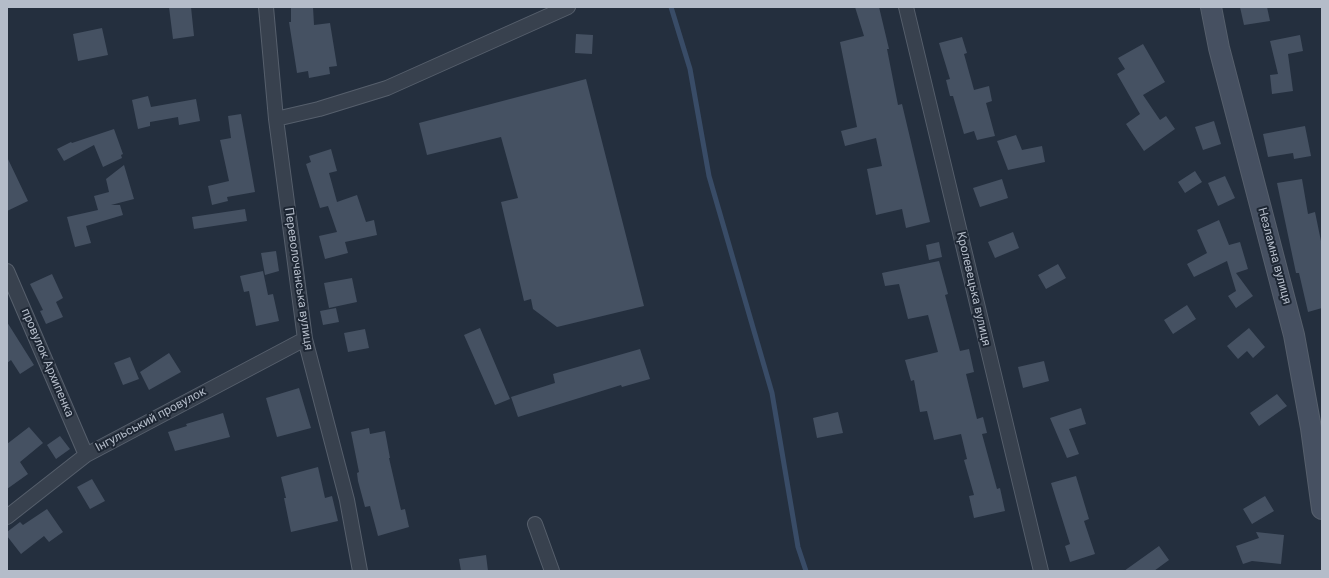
<!DOCTYPE html>
<html>
<head>
<meta charset="utf-8">
<style>
	body { margin:0 }
	#map { position:relative; width:1329px; height:578px; overflow:hidden; background:#242f3e; font-family:Roboto,sans-serif }
	canvas { display:block }
	.frame { position:absolute; inset:0; border:8px solid #b4bcc9; pointer-events:none }
</style>
</head>
<body>
<div id="map">
<canvas width="1329" height="578"></canvas>
<div class="frame"></div>
</div>
<script>
const g = document.querySelector('canvas').getContext('2d');
g.lineJoin = 'round';
function strokePath(path, color, width, dash) { g.strokeStyle = color; g.lineWidth = width; g.lineCap = dash ? 'butt' : 'round'; g.setLineDash(dash || []); g.stroke(path); }
function paint(path, color) { g.fillStyle = color; g.fill(path, 'evenodd'); }
function drawText(font, color, halo, rows, align = 'center') {
  g.font = font + ' Roboto,sans-serif'; g.lineWidth = 4; g.setLineDash([]); g.textBaseline = 'middle'; g.strokeStyle = halo; g.fillStyle = color; for (const [text, x, y, turn = 0] of rows) {
    g.save(); g.translate(x, y); g.rotate((+turn || 0) * Math.PI / 180); g.textAlign = isNaN(turn) ? turn : align; if (halo) g.strokeText(text, 0, 0); g.fillText(text, 0, 0); g.restore();
  }
}
const stream = new Path2D(`
	M671,7L690,69L709,176L772,393L798,547L806,571`);
const building = new Path2D(`
	M169,7H191L194,36L173,39Z
	M291,7H313L314,25L330,23L337,66L329,67L330,74L309,78L308,71L297,73L289,22H291Z
	M855,7H879L889,49H887L898,105L902,104L930,222L906,228L902,209L876,215L867,169L882,166L876,138L845,146L841,131L857,127L840,42L864,36Z
	M1240,7H1267L1270,21L1244,25Z
	M102,28L108,55L78,61L73,34Z
	M576,34L593,35L592,54L575,53Z
	M1300,35L1303,51L1288,54L1293,91L1272,94L1270,75L1278,74L1270,41Z
	M962,37L967,53L964,54L974,90L989,86L992,101L986,103L995,136L977,140L974,131L964,134L953,96H950L946,80L950,79L939,43Z
	M1143,44L1165,82L1143,95L1160,120L1166,116L1175,129L1144,151L1126,124L1140,114L1117,74L1125,69L1118,58Z
	M586,79L644,306L557,327L533,309L531,299L524,301L501,202L518,198L501,137L427,155L419,123Z
	M148,96L151,107L196,99L200,121L179,125L178,117L150,122V126L138,129L132,100Z
	M241,114L255,192L227,197L228,201L212,205L208,186L229,181L220,140L231,138L228,116Z
	M1214,121L1221,144L1203,150L1195,127Z
	M1305,126L1311,156L1294,159L1293,153L1268,157L1263,134Z
	M114,129L123,154L121,155L122,158L103,167L94,145L64,161L57,149L71,142L72,143Z
	M1016,135L1022,150L1042,146L1045,162L1008,170L997,141Z
	M331,149L337,171L329,173L337,202L357,195L366,222L374,220L377,235L345,242L348,253L325,259L319,236L337,232L328,206L320,208L306,164L311,162L309,156Z
	M7,157L28,201L7,211Z
	M124,165L134,199L111,205H120L123,215L86,226L91,243L75,247L67,217L98,210L94,196L109,192L106,179Z
	M1195,171L1202,182L1185,193L1178,182Z
	M1225,176L1235,198L1218,206L1208,183Z
	M1002,179L1008,198L980,207L973,188Z
	M1302,179L1308,214L1315,212L1322,246V308L1308,312L1299,273H1296L1277,183Z
	M245,209L247,221L194,229L192,217Z
	M1219,220L1229,245L1240,242L1248,269L1236,273L1253,296L1236,308L1228,296L1236,291L1227,261L1194,277L1187,264L1207,253L1197,230Z
	M1013,232L1019,248L995,258L988,242Z
	M939,242L942,257L929,260L926,245Z
	M276,251L279,271L265,275L261,253Z
	M939,261L948,294L945,295L960,351L969,349L974,372L966,374L977,419L983,417L987,433L982,434L997,489L1000,488L1005,511L974,518L969,496L974,495L964,460L967,459L961,434L934,440L927,411L920,412L914,380L911,381L905,360L938,352L928,315L908,319L899,284L885,286L882,273Z
	M1058,264L1066,278L1046,289L1038,275Z
	M263,271L268,295L273,294L279,321L256,326L249,291L244,292L240,276Z
	M52,274L63,298L56,302L63,317L46,324L40,311L43,310L30,284Z
	M352,278L357,302L329,308L324,283Z
	M1187,305L1196,319L1173,334L1164,320Z
	M336,308L339,322L323,325L320,311Z
	M7,322L34,365L20,374L11,360L7,363Z
	M480,328L510,399L495,405L464,335Z
	M1249,328L1265,347L1253,358L1247,351L1238,359L1227,346Z
	M365,329L369,348L348,352L344,333Z
	M640,349L650,379L622,387L621,385L518,417L511,397L555,383L553,374Z
	M169,353L181,372L149,390L140,372Z
	M130,357L139,379L123,385L114,363Z
	M1044,361L1049,381L1023,388L1018,367Z
	M299,388L311,428L277,437L266,398Z
	M1277,394L1287,406L1259,426L1250,413Z
	M1081,408L1086,424L1069,429L1079,454L1067,458L1050,418Z
	M838,412L843,433L817,438L813,418Z
	M223,413L230,437L175,451L168,432L187,426L186,424Z
	M29,427L43,443L20,462L28,474L7,489V444Z
	M369,428L370,434L385,431L390,458H389L401,510L405,509L409,527L378,536L370,506L365,507L358,481L357,473L359,472L351,432Z
	M60,436L70,449L56,459L47,445Z
	M318,467L325,498L332,496L338,521L291,532L284,498H286L281,477Z
	M1076,476L1089,519L1084,521L1095,554L1070,562L1065,546L1070,544L1051,483Z
	M92,479L105,501L90,509L77,487Z
	M1265,496L1274,511L1252,524L1243,509Z
	M47,509L63,532L49,542L44,536L21,554L7,536V532L20,522L23,525Z
	M1256,532L1284,535L1281,564L1252,561L1243,564L1236,546L1259,538Z
	M1159,546L1169,560L1154,571H1124Z
	M486,555L488,571H461L459,559Z`);
const street = new Path2D(`
	M266,7L276,119L305,339L347,500L360,571
	M906,7L1041,571
	M276,119L319,109L387,88L568,7
	M7,271L86,455
	M7,517L86,455L305,339
	M535,524L552,571`);
const secondary = new Path2D(`
	M1211,7L1219,48L1294,335L1311,428L1322,509`);
const streetNames = [
	["Незламна вулиця",1274,256,75],
	["Переволочанська вулиця",298,279,82],
	["Кролевецька вулиця",973,289,77],
	["провулок Архипенка",47,363,67],
	["Інгульський провулок",151,420,-28]
];
strokePath(stream, '#394c67', 5);
paint(building, '#455162');
strokePath(street, '#565f6c', 16);
strokePath(secondary, '#565f6c', 22);
strokePath(street, '#38414e', 14);
strokePath(secondary, '#465061', 20);
drawText('12px', '#b4bcc9', '#1d2633', streetNames);
</script>
</body>
</html>
